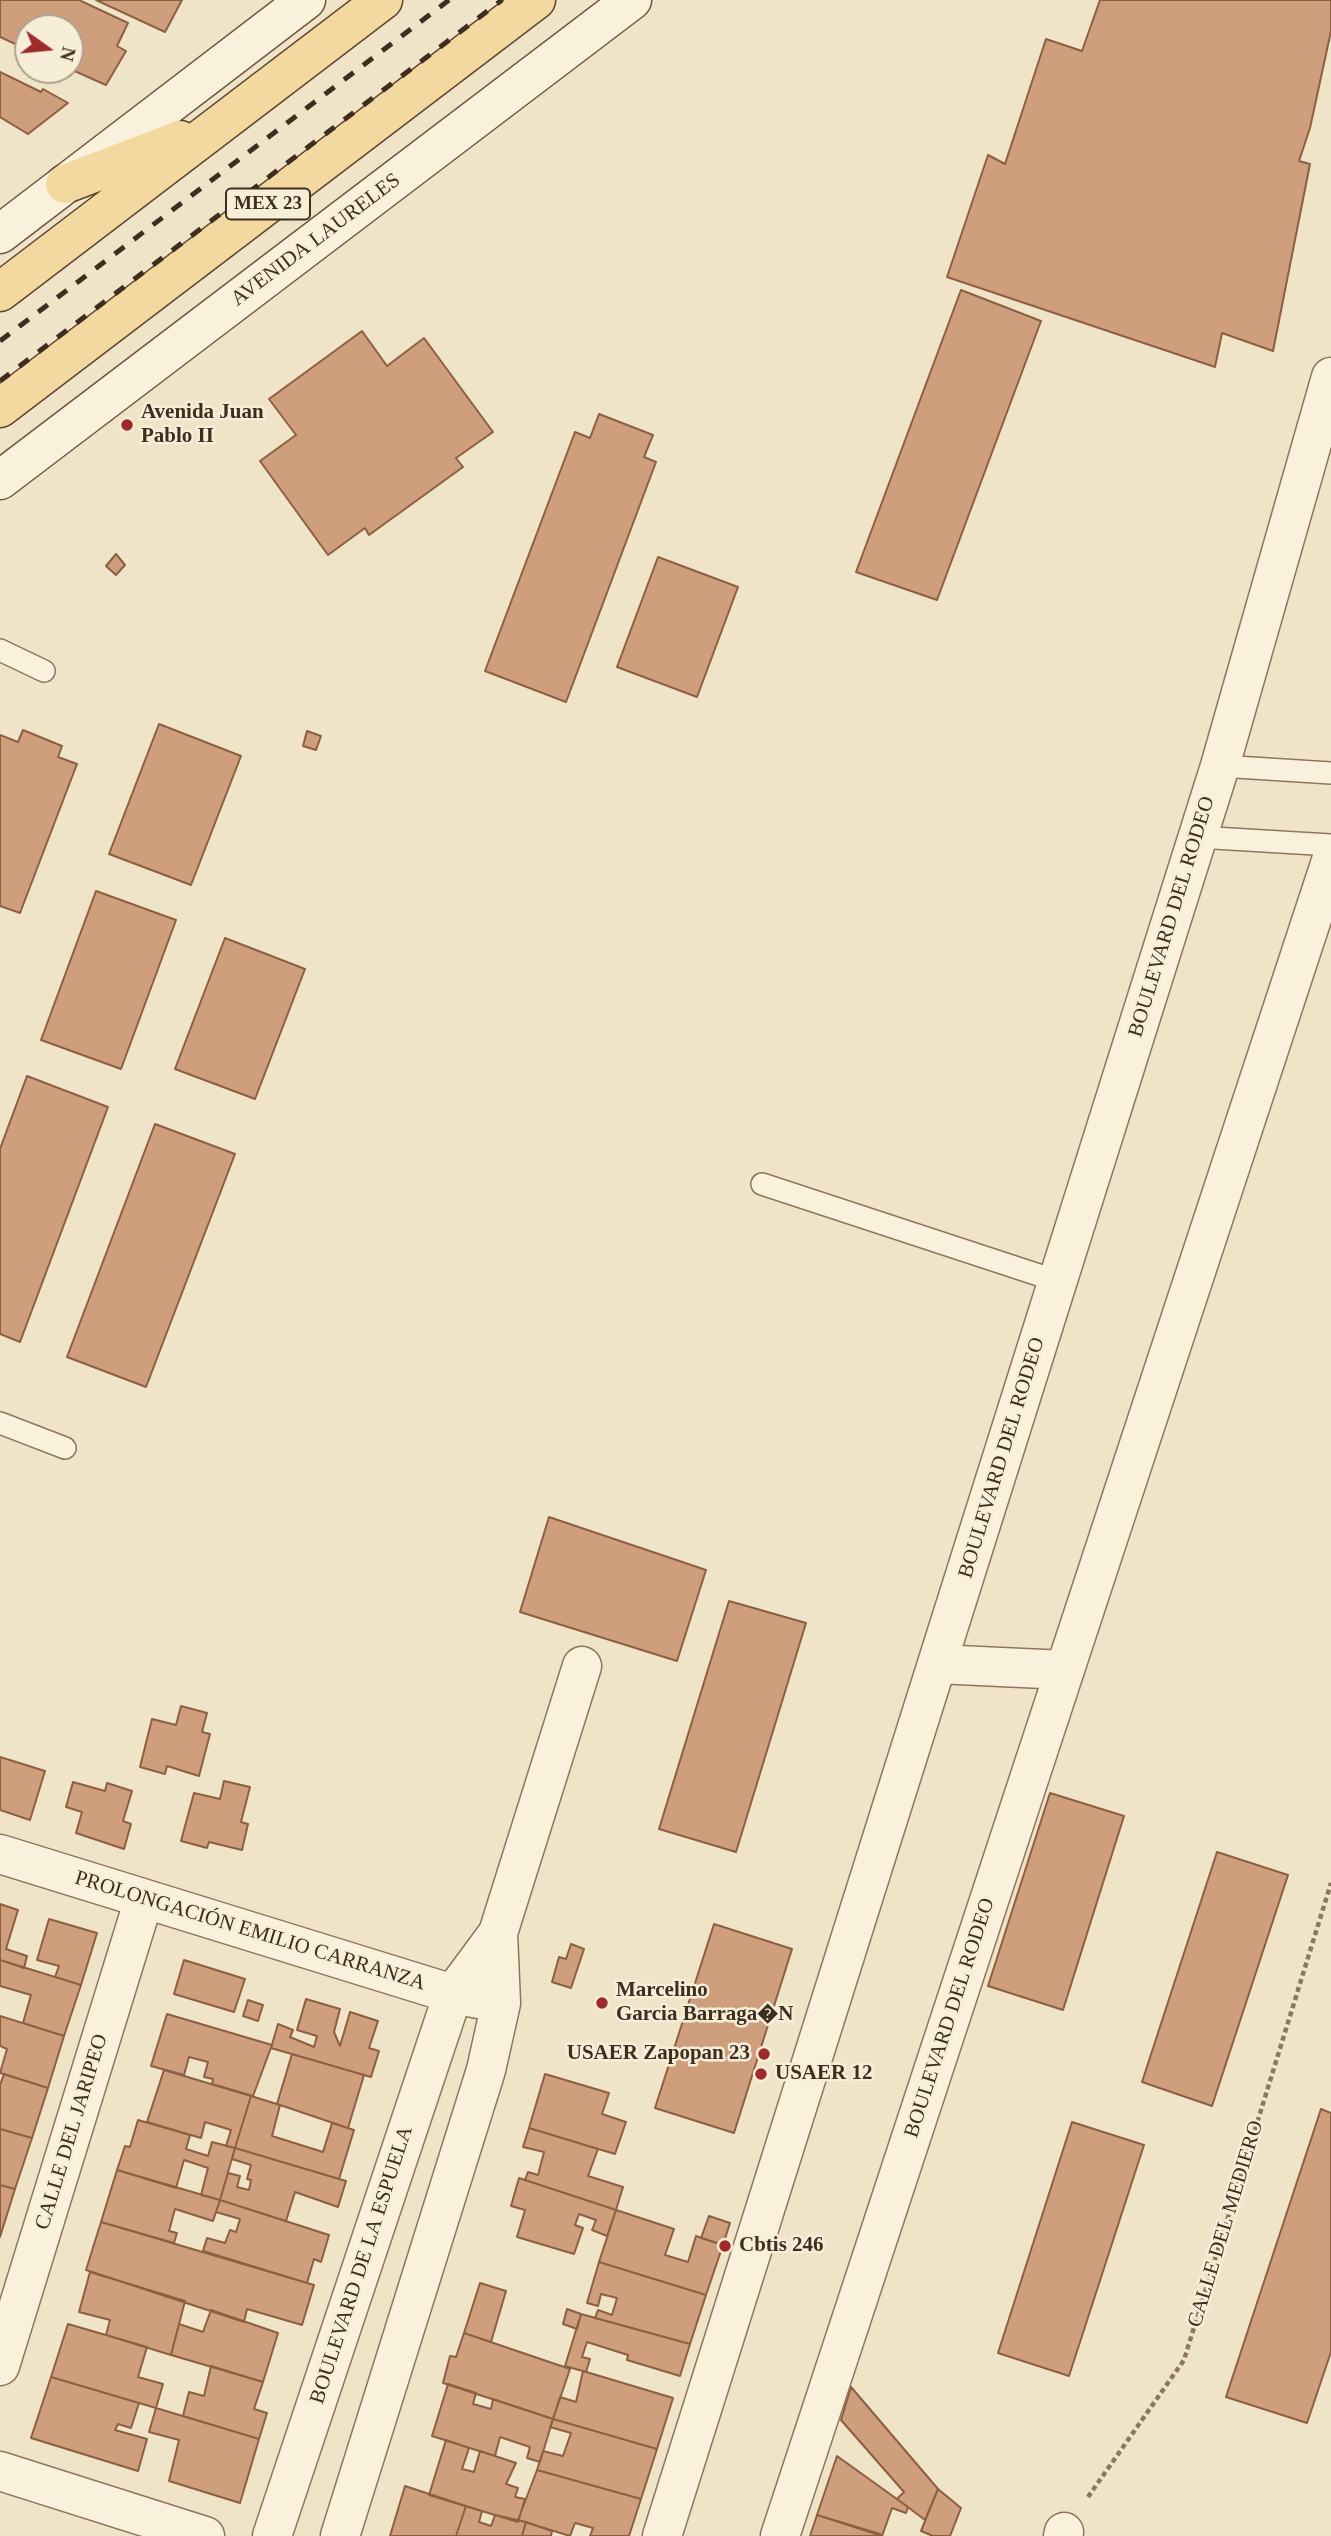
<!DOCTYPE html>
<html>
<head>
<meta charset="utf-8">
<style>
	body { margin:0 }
	#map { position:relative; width:1331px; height:2536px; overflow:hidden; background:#f0e4c8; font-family:"Times New Roman",serif }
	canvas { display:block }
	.north { position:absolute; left:14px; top:14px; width:70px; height:70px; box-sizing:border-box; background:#f7eed8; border:2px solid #ada18e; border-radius:50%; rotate:105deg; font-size:19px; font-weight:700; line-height:28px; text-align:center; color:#3d2e20 }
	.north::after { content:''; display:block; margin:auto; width:24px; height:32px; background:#9e2a2b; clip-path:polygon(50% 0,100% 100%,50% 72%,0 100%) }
</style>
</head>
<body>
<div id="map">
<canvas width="1331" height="2536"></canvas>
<div class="north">N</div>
</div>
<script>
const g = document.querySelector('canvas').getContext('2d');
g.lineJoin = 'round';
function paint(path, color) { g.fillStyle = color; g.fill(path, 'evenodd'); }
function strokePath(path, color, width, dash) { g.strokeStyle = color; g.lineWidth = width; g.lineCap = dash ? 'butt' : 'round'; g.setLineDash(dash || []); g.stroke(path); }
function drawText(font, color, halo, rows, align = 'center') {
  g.font = font + ' "Times New Roman",serif'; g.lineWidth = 5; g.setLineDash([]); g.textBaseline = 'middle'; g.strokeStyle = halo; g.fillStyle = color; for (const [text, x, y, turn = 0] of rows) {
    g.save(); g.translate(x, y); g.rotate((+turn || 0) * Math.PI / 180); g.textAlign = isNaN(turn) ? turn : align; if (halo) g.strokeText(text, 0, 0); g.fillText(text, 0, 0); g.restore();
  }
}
const building = new Path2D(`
	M0,0H79L128,23L117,46L126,51L106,85L70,69V28H28V50L0,37Z
	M96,0H182L165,32Z
	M1100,0H1331V31L1310,128L1299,161L1310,164L1273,351L1222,333L1215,367L947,277L988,155L1005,164L1046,39L1082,51Z
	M0,72L41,92L43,89L68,103L28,134L0,117Z
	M961,290L1041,321L937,600L856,572Z
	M362,331L387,366L424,338L493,432L456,458L463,467L369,535L365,528L328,555L260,461L296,435L269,399Z
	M599,414L653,435L644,457L656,462L566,702L485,671L575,432L590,438Z
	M116,554L125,565L116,575L106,566Z
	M658,557L738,587L697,697L617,667Z
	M159,724L241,756L191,885L109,854Z
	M23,730L62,746L58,757L77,764L20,913L0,906V735L18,742Z
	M307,731L321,736L316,750L303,746Z
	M96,891L176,920L121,1069L41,1040Z
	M225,938L305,969L255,1099L175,1069Z
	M27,1076L108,1107L20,1342L0,1334V1149Z
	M155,1124L235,1154L146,1387L67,1357Z
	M549,1517L706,1570L677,1661L520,1612Z
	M729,1601L806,1623L736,1852L659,1829Z
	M181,1706L207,1713L202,1732L210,1734L199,1776L167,1766L165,1774L140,1767L152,1719L176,1725Z
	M0,1757L45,1771L30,1820L0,1810Z
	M224,1781L250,1787L241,1822L248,1824L242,1850L209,1842L207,1848L181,1841L194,1793L220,1799Z
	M73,1782L105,1791L107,1783L132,1791L123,1821L131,1824L124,1849L76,1833L82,1812L66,1807Z
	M1050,1793L1124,1816L1063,2010L988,1986Z
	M1217,1852L1288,1875L1212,2106L1142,2082Z
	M0,1904L18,1910L6,1949L27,1956L24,1968L0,1960Z
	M49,1919L97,1933L81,1985L55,1977L59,1966L37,1960Z
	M714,1924L792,1949L734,2133L655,2108Z
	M571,1944L584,1949L571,1988L552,1982L559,1957L566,1959Z
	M0,1960L81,1985L64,2036L23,2023L31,1995L0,1986Z
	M184,1960L245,1979L234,2012L174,1994Z
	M306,1999L340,2009L334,2032L340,2046L350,2012L378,2021L369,2048L379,2051L371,2077L271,2048L278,2024L293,2030L290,2037L314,2047L317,2036L297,2030Z
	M248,2000L263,2005L258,2021L243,2016Z
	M167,2014L272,2045L253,2096L212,2084L213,2079L204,2077L208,2062L189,2057L184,2075L151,2066Z
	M0,2016L64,2036L48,2088L0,2073L7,2049L0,2046Z
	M292,2054L364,2075L348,2128L277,2104Z
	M164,2070L251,2096L235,2148L226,2146L231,2130L205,2122L201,2138L147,2122Z
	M4,2074L48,2088L32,2138L0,2129V2085Z
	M545,2074L609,2093L602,2114L626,2122L615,2154L529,2128Z
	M251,2096L280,2105L272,2136L323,2152L332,2123L354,2130L339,2179L235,2148Z
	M1321,2109L1331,2113V2352L1307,2423L1226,2397Z
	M138,2120L190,2135L186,2149L208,2156L212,2142L235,2148L220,2200L201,2195L208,2168L184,2160L176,2188L117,2170L125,2146L130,2147Z
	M1072,2122L1144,2145L1069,2376L998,2353Z
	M529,2128L598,2149L588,2176L623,2187L616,2210L525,2180L528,2172L538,2175L544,2152L523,2147Z
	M0,2129L32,2138L15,2189L0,2185Z
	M235,2148L346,2181L338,2207L295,2192L286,2221L220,2200L228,2173L240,2176L237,2187L249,2190L251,2180L247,2179L251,2165L232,2159Z
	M117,2170L220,2200L213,2221L175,2209L169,2231L177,2233L174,2243L101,2222Z
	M519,2178L616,2210L607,2236L592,2230L596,2220L579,2214L575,2225L583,2228L574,2254L517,2237L525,2210L511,2206Z
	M0,2185L15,2189L0,2237Z
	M220,2200L329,2235L321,2262L314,2259L307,2283L203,2251L207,2238L225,2243L230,2230L236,2232L240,2219L216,2212Z
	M616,2210L674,2229L665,2255L688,2262L696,2236L723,2245L706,2295L599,2262Z
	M709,2216L730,2223L723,2245L701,2238Z
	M101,2222L314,2285L302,2325L247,2309L244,2322L86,2270Z
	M599,2262L706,2295L690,2344L595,2318L598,2310L612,2315L617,2298L601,2294L598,2306L587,2303Z
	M90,2272L185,2301L171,2355L106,2335L110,2320L79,2312Z
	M480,2283L506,2291L491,2342L464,2333Z
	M567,2309L581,2314L577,2329L563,2324Z
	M211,2310L278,2333L263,2382L171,2355L179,2324L203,2332Z
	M581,2314L690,2344L680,2376L627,2360L628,2355L587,2342L582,2357L590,2359L586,2372L565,2366Z
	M68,2324L147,2347L138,2377L163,2384L156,2408L51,2377Z
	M464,2333L570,2369L553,2419L443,2383L450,2356L456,2357Z
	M211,2366L263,2382L254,2409L267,2413L259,2439L183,2416L189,2392L204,2396Z
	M583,2371L673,2398L657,2449L553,2419L560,2397L576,2402Z
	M51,2377L139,2403L131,2428L118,2424L115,2430L147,2439L138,2471L31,2438Z
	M448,2384L476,2393L473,2404L491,2409L493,2399L553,2419L540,2462L527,2458L530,2447L500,2437L495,2456L432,2436Z
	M851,2387L938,2489L925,2520L897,2499L904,2492L841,2420Z
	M156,2408L259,2439L240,2503L169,2481L179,2440L149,2432Z
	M553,2419L657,2449L641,2499L537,2470L543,2451L563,2456L571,2433L550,2427Z
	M446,2440L469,2448L462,2469L474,2472L480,2451L516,2463L506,2484L518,2488L515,2497L525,2499L518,2522L429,2495Z
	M837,2456L908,2507L906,2513L892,2508L882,2536L817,2515Z
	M537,2470L641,2499L629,2536H590L593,2528L575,2523L570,2536L518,2520Z
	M405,2486L466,2506L456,2536H390Z
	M938,2489L961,2508L950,2536H933L921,2531Z
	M466,2506L482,2511L479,2522L491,2526L495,2515L526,2522L522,2536H456Z
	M817,2515L880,2534L879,2536H810Z
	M526,2522L552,2531L551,2536H522Z`);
const path = new Path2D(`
	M1088,2497L1184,2360L1331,1883`);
const service = new Path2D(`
	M0,650L44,671
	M1220,766L1331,773
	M1197,837L1331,845
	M762,1184L1057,1281
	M0,1423L65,1448`);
const minor = new Path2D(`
	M0,1854L453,1994L479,1999
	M0,2366L144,1899
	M0,2471L205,2536
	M272,2536L453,1994L498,1933L582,1666
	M340,2536L486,2070L501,2003L498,1933
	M1063,2536L1064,2532`);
const tertiary = new Path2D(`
	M937,1664L1065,1670
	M662,2536L1220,766L1331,377
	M780,2536L1331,861`);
const secondary = new Path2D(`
	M0,234L306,0
	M0,480L632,0`);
const primary = new Path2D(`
	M65,184L180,140
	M0,292L383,0
	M0,408L536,0`);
const rail = new Path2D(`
	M0,341L449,0
	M0,381L502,0`);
const markers = [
	[127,425,7,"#9e2a2b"],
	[602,2003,7,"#9e2a2b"],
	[764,2054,7,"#9e2a2b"],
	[761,2074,7,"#9e2a2b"],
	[725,2246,7,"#9e2a2b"]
];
const shields = [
	[268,204,84]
];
const shieldNames = [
	["MEX 23",268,204]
];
const streetNames = [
	["AVENIDA LAURELES",316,240,-37],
	["BOULEVARD DEL RODEO",1172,917,-73],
	["BOULEVARD DEL RODEO",1002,1458,-73],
	["PROLONGACIÓN EMILIO CARRANZA",250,1931,17],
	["BOULEVARD DEL RODEO",950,2018,-72],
	["CALLE DEL JARIPEO",72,2132,-73],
	["CALLE DEL MEDIERO",1226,2224,-73],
	["BOULEVARD DE LA ESPUELA",362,2265,-72]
];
const poiNames = [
	["Avenida Juan",141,413],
	["Pablo II",141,437],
	["Marcelino",616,1991],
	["Garcia Barraga�N",616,2015],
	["USAER Zapopan 23",750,2054,"right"],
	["USAER 12",775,2074],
	["Cbtis 246",739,2246]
];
paint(building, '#cf9f7d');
strokePath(building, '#8d5f41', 2);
strokePath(service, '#8d765c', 24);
strokePath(minor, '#8d765c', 41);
strokePath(tertiary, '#8d765c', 41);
strokePath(secondary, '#6f573f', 41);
strokePath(primary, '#5b4430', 41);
strokePath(path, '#8d765c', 4.5, [5, 3.5]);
strokePath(service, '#faf1dc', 21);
strokePath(minor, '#faf1dc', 38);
strokePath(tertiary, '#faf1dc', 38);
strokePath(secondary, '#faf1dc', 38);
strokePath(primary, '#f3d9a0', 38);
strokePath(rail, '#3d2e20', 5, [12, 12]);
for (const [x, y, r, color] of markers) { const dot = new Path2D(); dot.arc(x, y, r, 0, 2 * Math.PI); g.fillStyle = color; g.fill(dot); strokePath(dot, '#f7eed8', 2.5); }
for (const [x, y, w] of shields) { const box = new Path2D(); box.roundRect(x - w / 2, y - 15.5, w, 31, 5); g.fillStyle = '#f7eed8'; g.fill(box); strokePath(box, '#3d2e20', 2); }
drawText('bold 19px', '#3d2e20', null, shieldNames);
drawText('21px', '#3d2e20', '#f7eed8', streetNames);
drawText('bold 21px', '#3d2e20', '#f7eed8', poiNames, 'left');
</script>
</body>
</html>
